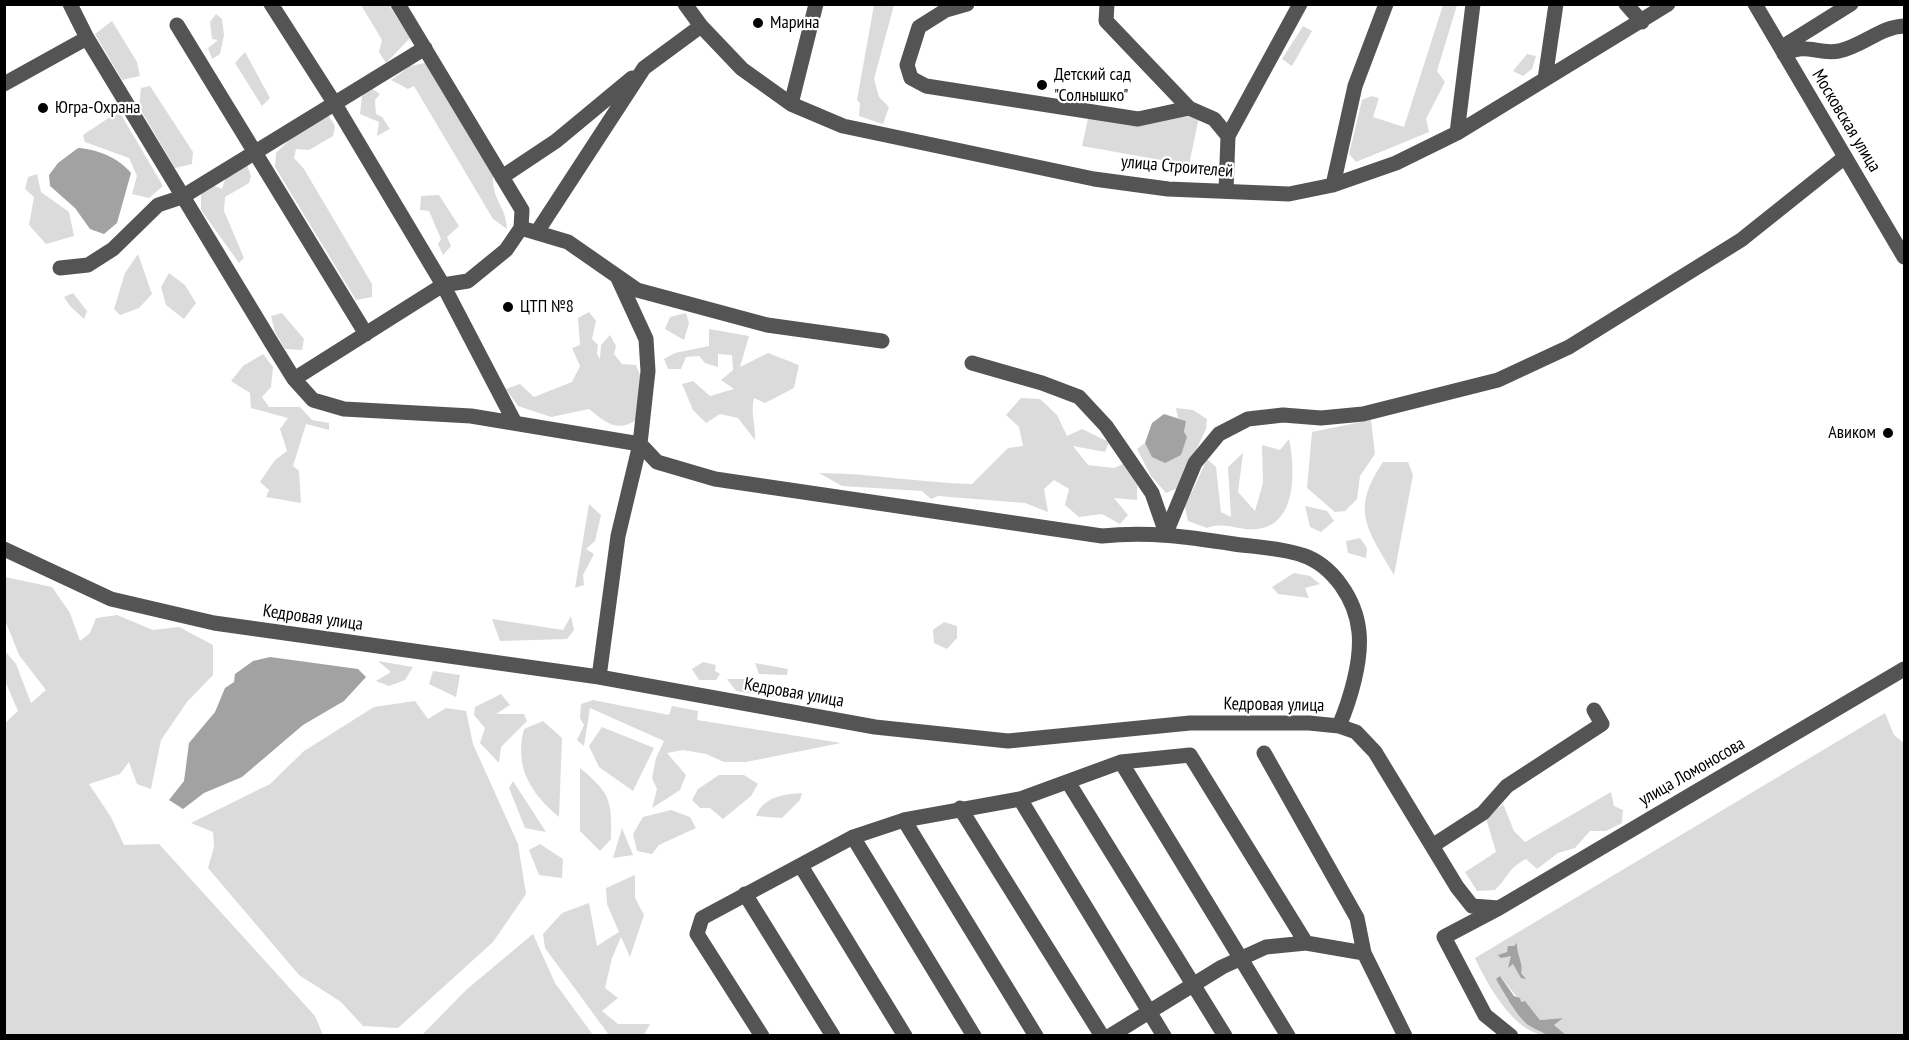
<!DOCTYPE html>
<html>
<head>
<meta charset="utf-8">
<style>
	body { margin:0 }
	#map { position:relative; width:1909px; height:1040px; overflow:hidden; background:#fff; font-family:"PT Sans Narrow",sans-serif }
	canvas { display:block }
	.frame { position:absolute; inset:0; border:6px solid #000; pointer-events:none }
</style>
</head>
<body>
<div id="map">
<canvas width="1909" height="1040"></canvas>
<div class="frame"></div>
</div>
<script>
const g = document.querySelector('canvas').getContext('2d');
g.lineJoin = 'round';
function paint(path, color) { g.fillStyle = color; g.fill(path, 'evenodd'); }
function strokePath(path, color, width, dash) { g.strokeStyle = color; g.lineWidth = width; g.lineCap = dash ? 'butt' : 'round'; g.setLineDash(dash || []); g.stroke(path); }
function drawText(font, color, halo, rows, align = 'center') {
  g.font = font + ' "PT Sans Narrow",sans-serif'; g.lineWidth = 4.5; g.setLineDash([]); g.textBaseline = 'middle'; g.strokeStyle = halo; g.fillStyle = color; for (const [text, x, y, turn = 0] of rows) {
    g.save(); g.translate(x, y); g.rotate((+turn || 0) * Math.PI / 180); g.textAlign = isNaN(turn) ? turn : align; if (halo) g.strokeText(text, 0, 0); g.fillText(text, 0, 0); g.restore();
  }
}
const green = new Path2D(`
	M361,5H389L410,38L386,63L379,52L382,40Z
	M874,5H894L874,79L879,97L889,107L883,124L859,116L860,103L857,100Z
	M1443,5H1457L1437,71L1445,82L1426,119L1429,132L1356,162L1349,154L1362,100L1371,96L1379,98L1373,117L1404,127Z
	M216,14L222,19L224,35L220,54L212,59L208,48L218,40L212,39L210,22Z
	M112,21L137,62L140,76L122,80L95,34Z
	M1303,26L1312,31L1292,66L1282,59Z
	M245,52L270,98L262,106L235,63Z
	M1527,54L1536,56L1532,69L1523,76L1513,71Z
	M425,63L493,175C492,202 506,205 507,229L493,219L414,86L408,89L391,80L410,66Z
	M150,86L193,152L192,164L175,168L139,107L141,88Z
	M371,88L380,94L375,100L376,114L382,117L390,129L377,136L379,122L360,114L362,96Z
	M119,111L163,186L149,198L132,194L137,176L129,158L85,142L83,135Z
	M328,115L335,126L333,136L309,150L296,149L294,158L304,169L372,284V297L356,300L275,167L276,153L298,131Z
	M1192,115L1199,117L1189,165L1082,146L1088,119Z
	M247,165L251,176L249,183L225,197L224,211L244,258L239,263L201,210V192L212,185L222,189L226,176Z
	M37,174L41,192L69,212L74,236L46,244L29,225L34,197L25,189L28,177Z
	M439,195L459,226L447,237L451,246L443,255L438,244L441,239L429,211L420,210L421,196Z
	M138,254L152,294L139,308L120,315L114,309L125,273Z
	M169,273L185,285L196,303L184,319L166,305L161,287Z
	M73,293L87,311L84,319L70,306L64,297Z
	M589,312L596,321L592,339L598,345L597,354L600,359L601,345L610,335L616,346L614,354L622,364L636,365L640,375L636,420C617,433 605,422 589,409L551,417L518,406L506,389L520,384L534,397L572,382L580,366L572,348L580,345L578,318Z
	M282,313L304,339L302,350L285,349L275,332L271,316Z
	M686,313L689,323L684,340L665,329L670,317Z
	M709,329L749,336L740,367L768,353L799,365L794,388L765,403L754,398C750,413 756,425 755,440L738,418L720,414L706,423L693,410L682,384L693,381L710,396L734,389L721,380L733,370L732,355L718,354V367L705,363L699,356L686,357L681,369H668L664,359L675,353L709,346Z
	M263,354L273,367L271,387L262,397L269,407H300L312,420L329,423V430L306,424L293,466L299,471L301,503L266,497L269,490L260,482L275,460L287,451L280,429L288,418L251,408L250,393L231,381L243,366Z
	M1021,398L1040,399L1057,415L1067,436L1082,429L1109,442L1105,452L1073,446L1088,465L1114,468L1123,464L1137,485V500L1114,498L1128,515L1120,524L1102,514L1079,517L1065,505L1069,489L1054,480L1044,489L1048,512L1025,503L938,496L931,499L922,491L842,486L819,473C870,473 921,483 972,484L1008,448L1023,446L1019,427L1006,415Z
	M1176,408L1193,410L1207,419L1206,429L1178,488L1166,493L1151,476L1137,449L1145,443L1153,457L1184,432L1186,421L1178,418Z
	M1371,420L1375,454L1360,476L1357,499L1345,511L1335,512L1307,488L1312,432Z
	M1289,439C1295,468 1298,525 1257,529C1238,531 1226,521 1207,528L1188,521L1184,503L1193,490L1207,459L1216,467L1221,512L1231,517L1228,467L1243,453L1238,492L1255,511L1263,483L1262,445L1280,450Z
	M1383,462H1408L1413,475L1394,575C1367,528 1350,511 1383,462Z
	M589,504L601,515L595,541L586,549L594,554L583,575L584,585L575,588Z
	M1305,506L1327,511L1334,521L1321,532L1310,527Z
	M1360,538L1367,548L1366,558L1348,553L1346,541Z
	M1294,573L1310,576L1320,584L1305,588L1309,598L1278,594L1272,587Z
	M5,577L52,587L70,613L80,641L90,633L96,618L117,615L153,630L179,627L213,645V675L187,702L161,740L151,789L137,784L129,762L120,774L89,784L111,817L124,845L159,844L315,1016L323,1035H5L4,724L18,711L5,681V651L16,664L31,703L46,690L19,655L5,620Z
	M571,616L574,630L567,639L500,641L492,619L563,630Z
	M944,622L957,626V638L947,649L934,643L933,630Z
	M378,661L413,667L405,680L389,686L376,681L391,672Z
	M703,662L716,665L715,671L720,674L716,680H699L692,669Z
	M755,663L788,669L787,675L759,674Z
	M433,671L460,675L456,697L429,684Z
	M727,679H755L769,686L782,687L781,698L736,691Z
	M501,694L510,705L496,714H524L527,721L501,747L499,763L480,743L485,728L474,715L475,707Z
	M593,700L669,715L672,706L698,711L697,720L841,743L746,762H724L706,754L683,750L667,753L686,775L680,790L652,808L657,789L652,778L656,758L664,741L590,708L584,746L577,740L584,725L580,718L581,704Z
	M415,701L428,719L446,708L466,711L473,744L518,844L526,894L493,942L398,1028L363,1026L341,1002L299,975L208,868L214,847L213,832L191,823L270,784L304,751L374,707Z
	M1885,713L1894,735L1904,743V1035H1566L1554,1025L1562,1018L1540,1020L1525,1001L1521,1002L1500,976L1507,999L1547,1035C1515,1035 1487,984 1475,958Z
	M543,721L562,738L559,817C530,793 514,766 524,729Z
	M602,727L654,748L633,791L599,767L589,746Z
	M580,768C610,793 612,799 611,839L600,851L580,831Z
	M719,775H744L758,784L751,796L723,819L710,808H700L692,800L698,789Z
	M513,781L546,832L525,828L509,788Z
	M1611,792L1614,806L1623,810L1622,823L1606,831H1590L1575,848L1558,853L1537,869L1526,859C1507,869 1509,877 1495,890L1477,891L1465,872L1496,852L1486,818L1503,804L1514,831L1525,842Z
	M802,793L800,800L782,818L756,816C763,797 784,794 802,793Z
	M671,810L690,817L696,828L659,845L652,854L637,851L633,834L643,817Z
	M622,828L633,855L613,858Z
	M540,844L563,859L562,878L539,875L529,850Z
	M635,875V898L644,915L630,957L621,937L612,958L605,988L618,998L602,1011L618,1024H650L644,1035H609L545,948L543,934L562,913L589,903L597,946L619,932L607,904L606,888Z
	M533,934L555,983L593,1035H422L466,990Z`);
const water = new Path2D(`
	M78,148C97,149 119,158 131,173L117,223L104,234L90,229L75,208L50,186L49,175L58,163Z
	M1164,414L1186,421L1184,432L1187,437L1181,455L1165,463L1152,457L1145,443L1152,423Z
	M270,657L358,669L366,677L344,701L303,725L242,777L204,793L183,809L169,800L184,781L189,743L215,712L225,688L234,682L235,674L253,661Z
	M1517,943C1516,953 1524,965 1521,973L1526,979L1521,978L1513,964L1508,968L1511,956L1501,958L1498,955L1507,952L1508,946H1514Z
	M1500,976L1514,996L1520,998L1521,1002L1525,1001L1540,1020L1563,1018L1554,1025L1566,1035H1547C1541,1031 1536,1030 1530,1026C1518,1019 1503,991 1496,979Z`);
const minor = new Path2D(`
	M70,4L87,38L271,342L294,379L313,400L344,409L471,416L640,444L657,462L715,479L1102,536C1148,531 1189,537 1234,544C1256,547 1282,548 1302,555C1333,565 1356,600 1359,632C1362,661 1350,700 1339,726
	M271,4L335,104L443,285L515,423
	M685,4L701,26L742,69L791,104L843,126L1094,179L1168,189L1289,194L1333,185L1396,163L1457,133L1668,4
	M967,4L946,10L919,27L907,65L911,78L926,86L1138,119L1189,108
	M1107,4L1106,21L1189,108L1214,119L1228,136
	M1626,4L1642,22
	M1755,4L1904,257
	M177,25L366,334
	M1782,47L1851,4
	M1784,54C1807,42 1817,55 1839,51C1863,46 1880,27 1904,26
	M1545,79L1556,4
	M4,84L87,38
	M791,104L816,4
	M1457,133L1473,4
	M502,177L556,141L632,78
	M1333,185L1355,86L1386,4
	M1226,191L1228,136L1300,4
	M521,228L568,242L637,290L767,325L882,341
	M537,232L644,68L701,26
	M60,268L88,265L113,249L158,205L182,197L425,48
	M972,363L1042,383L1079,397L1106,426L1152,493L1166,533
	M294,379L443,285L468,281L506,250L521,228L522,210L398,4
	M1166,533L1195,463L1219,434L1248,419L1283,415L1321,418L1363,414L1498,380L1569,347L1741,240L1845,157
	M4,549L111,599L214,623L599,677L875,727L1008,741L1190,723H1309L1339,726L1356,732L1375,752L1457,887L1472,906L1499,908
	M599,677L618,536L640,444L648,371L646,339L617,276
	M1264,753L1357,918L1364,953L1405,1036
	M1121,762L1288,1036
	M1068,782L1225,1036
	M1020,799L1164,1036
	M960,808L1102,1036
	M904,820L1036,1036
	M853,837L974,1036
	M1432,846L1483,813L1507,786L1602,724L1594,710
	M801,866L905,1036
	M745,894L833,1036
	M762,1036L697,934L702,918L853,837L904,820L1020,799L1121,762L1190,755L1306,943
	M1110,1036L1222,967L1266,947L1306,943L1364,953
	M1511,1036L1485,1015L1444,937L1499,908L1904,669`);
const markers = [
	[758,23,6,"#000"],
	[1042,85,6,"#000"],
	[43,108,6,"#000"],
	[508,307,6,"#000"],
	[1888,433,6,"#000"]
];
const poiNames = [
	["Марина",770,23],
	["Детский сад",1054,75],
	["\"Солнышко\"",1054,96],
	["Югра-Охрана",55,108],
	["ЦТП №8",520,307],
	["Авиком",1876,433,"right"]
];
const streetNames = [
	["Московская улица",1846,121,59],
	["улица Строителей",1177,167,5],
	["Кедровая улица",313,618,8],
	["Кедровая улица",794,693,10],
	["Кедровая улица",1274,705,1],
	["улица Ломоносова",1692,772,-30]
];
paint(green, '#dbdbdb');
paint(water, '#a2a2a2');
strokePath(minor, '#545454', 15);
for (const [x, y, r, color] of markers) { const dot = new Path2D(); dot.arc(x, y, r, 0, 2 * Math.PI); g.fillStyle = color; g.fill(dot); strokePath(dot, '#fff', 2); }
drawText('18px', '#000', '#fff', poiNames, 'left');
drawText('18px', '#000', '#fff', streetNames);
</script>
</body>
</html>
